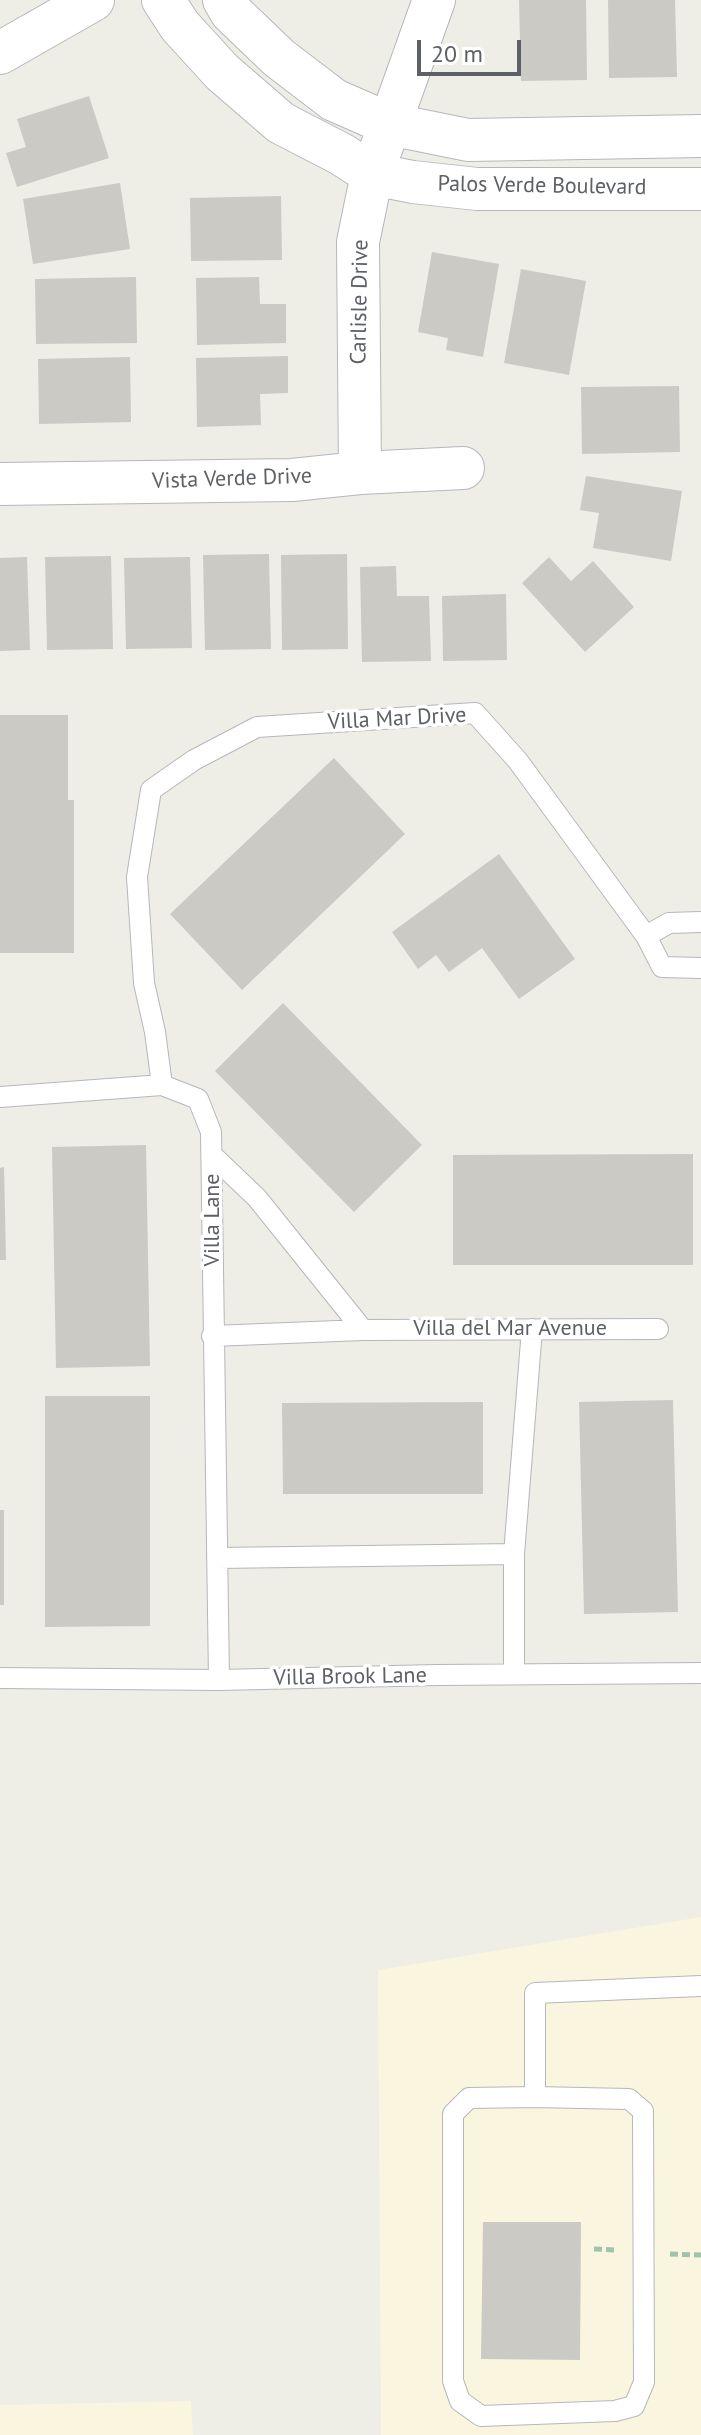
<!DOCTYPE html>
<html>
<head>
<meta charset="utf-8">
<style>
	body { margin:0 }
	#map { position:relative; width:701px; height:2435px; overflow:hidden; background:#eeede6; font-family:"PT Sans",sans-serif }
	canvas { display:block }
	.scale { position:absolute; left:417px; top:40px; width:104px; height:36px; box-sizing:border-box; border:4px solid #5d6064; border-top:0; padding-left:10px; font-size:24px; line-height:28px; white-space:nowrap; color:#5d6064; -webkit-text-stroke:6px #fff; paint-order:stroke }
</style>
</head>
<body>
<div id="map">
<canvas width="701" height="2435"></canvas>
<div class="scale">20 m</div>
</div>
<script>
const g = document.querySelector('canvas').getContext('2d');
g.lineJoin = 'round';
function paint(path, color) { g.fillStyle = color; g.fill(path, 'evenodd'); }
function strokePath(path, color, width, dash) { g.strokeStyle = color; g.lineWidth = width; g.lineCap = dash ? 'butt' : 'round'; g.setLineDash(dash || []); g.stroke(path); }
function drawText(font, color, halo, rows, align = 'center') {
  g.font = font + ' "PT Sans",sans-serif'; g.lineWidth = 7; g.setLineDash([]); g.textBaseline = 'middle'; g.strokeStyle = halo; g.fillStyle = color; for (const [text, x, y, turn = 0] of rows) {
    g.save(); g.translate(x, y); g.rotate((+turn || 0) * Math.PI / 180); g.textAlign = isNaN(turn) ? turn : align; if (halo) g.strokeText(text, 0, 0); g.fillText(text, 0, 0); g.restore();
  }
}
const commercial = new Path2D(`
	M701,1917V2435H381L378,1970Z
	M191,2401L193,2435H0V2405Z`);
const building = new Path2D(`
	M519,0H586L587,80L521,81Z
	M608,0H675L677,77L609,78Z
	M89,96L109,158L17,187L6,153L26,147L17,119Z
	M120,183L130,249L33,264L23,199Z
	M281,196L282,260L191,261L190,198Z
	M432,252L499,264L483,357L446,350L448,338L418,332Z
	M521,269L586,281L569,375L504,363Z
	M136,277L137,343L36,344L35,279Z
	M259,277L260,304H286V343L197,345L196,278Z
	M288,356V393L260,394L261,425L197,427L196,358Z
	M130,357L131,422L39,424L38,359Z
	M679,386L680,452L582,454L581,387Z
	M586,476L682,491L671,561L593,548L599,513L580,510Z
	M269,554L271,649L205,650L203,555Z
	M347,554L348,649L282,650L281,555Z
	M111,556L113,649L47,650L45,557Z
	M27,557L30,650L0,651V558Z
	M190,557L192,648L126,649L124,558Z
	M549,557L571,581L593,561L634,607L585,652L522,583Z
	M396,566L397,596H429L431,661L362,662L360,567Z
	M506,594L507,660L443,661L442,596Z
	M0,715H68V800H74V953H0Z
	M334,758L405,834L242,990L170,914Z
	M499,854L575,959L519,999L482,948L449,972L436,955L418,969L392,932Z
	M283,1003L422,1145L354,1212L215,1071Z
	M146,1145L150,1366L56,1368L52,1147Z
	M693,1154V1265H453V1155Z
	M4,1167L6,1260H0V1168Z
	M45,1396H150V1626L45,1627Z
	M673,1400L678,1612L584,1614L579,1402Z
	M483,1402V1494H283L282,1403Z
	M0,1510H4V1605H0Z
	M483,2222H581L580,2360L481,2359Z`);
const path = new Path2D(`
	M594,2249L616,2250
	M670,2254L701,2255`);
const service = new Path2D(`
	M646,936L669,923L701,922
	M0,1097L162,1085
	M213,1156L257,1198L363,1330
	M212,1336L363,1330L658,1329
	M514,1554L532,1329
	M217,1558L514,1554V1674
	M0,1678L219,1680L438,1675L701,1673
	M219,1680L211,1132L198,1099L162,1085L155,1032L144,983L137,877L151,790L194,760L257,727L475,713L518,761L646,936L662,967L701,968
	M535,2097L629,2099L643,2111L644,2382L634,2406L615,2411L481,2416L460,2401L453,2381V2114L469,2098Z
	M535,2097V1993L701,1986`);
const minor = new Path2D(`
	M163,0L180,26L222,72L281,123L341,154L372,174L413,182L477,189H701
	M224,0L231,12L279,58L334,100L389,124L468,140L701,136
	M0,53L93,0
	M360,473L358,242L372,174L434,0
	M0,484L292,480L360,473L463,468`);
const streetNames = [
	["Palos Verde Boulevard",542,186,1],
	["Carlisle Drive",360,302,-89],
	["Vista Verde Drive",232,479,-2],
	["Villa Mar Drive",397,719,-3],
	["Villa Lane",213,1220,-90],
	["Villa del Mar Avenue",510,1329],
	["Villa Brook Lane",350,1677,-1]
];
paint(commercial, '#faf5de');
paint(building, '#cccac4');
strokePath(service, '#b6b7bb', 22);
strokePath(minor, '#b6b7bb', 44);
strokePath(path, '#9fc3ab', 5, [8, 4]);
strokePath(service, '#fff', 20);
strokePath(minor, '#fff', 42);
drawText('22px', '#5d6064', '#fff', streetNames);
</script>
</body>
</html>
